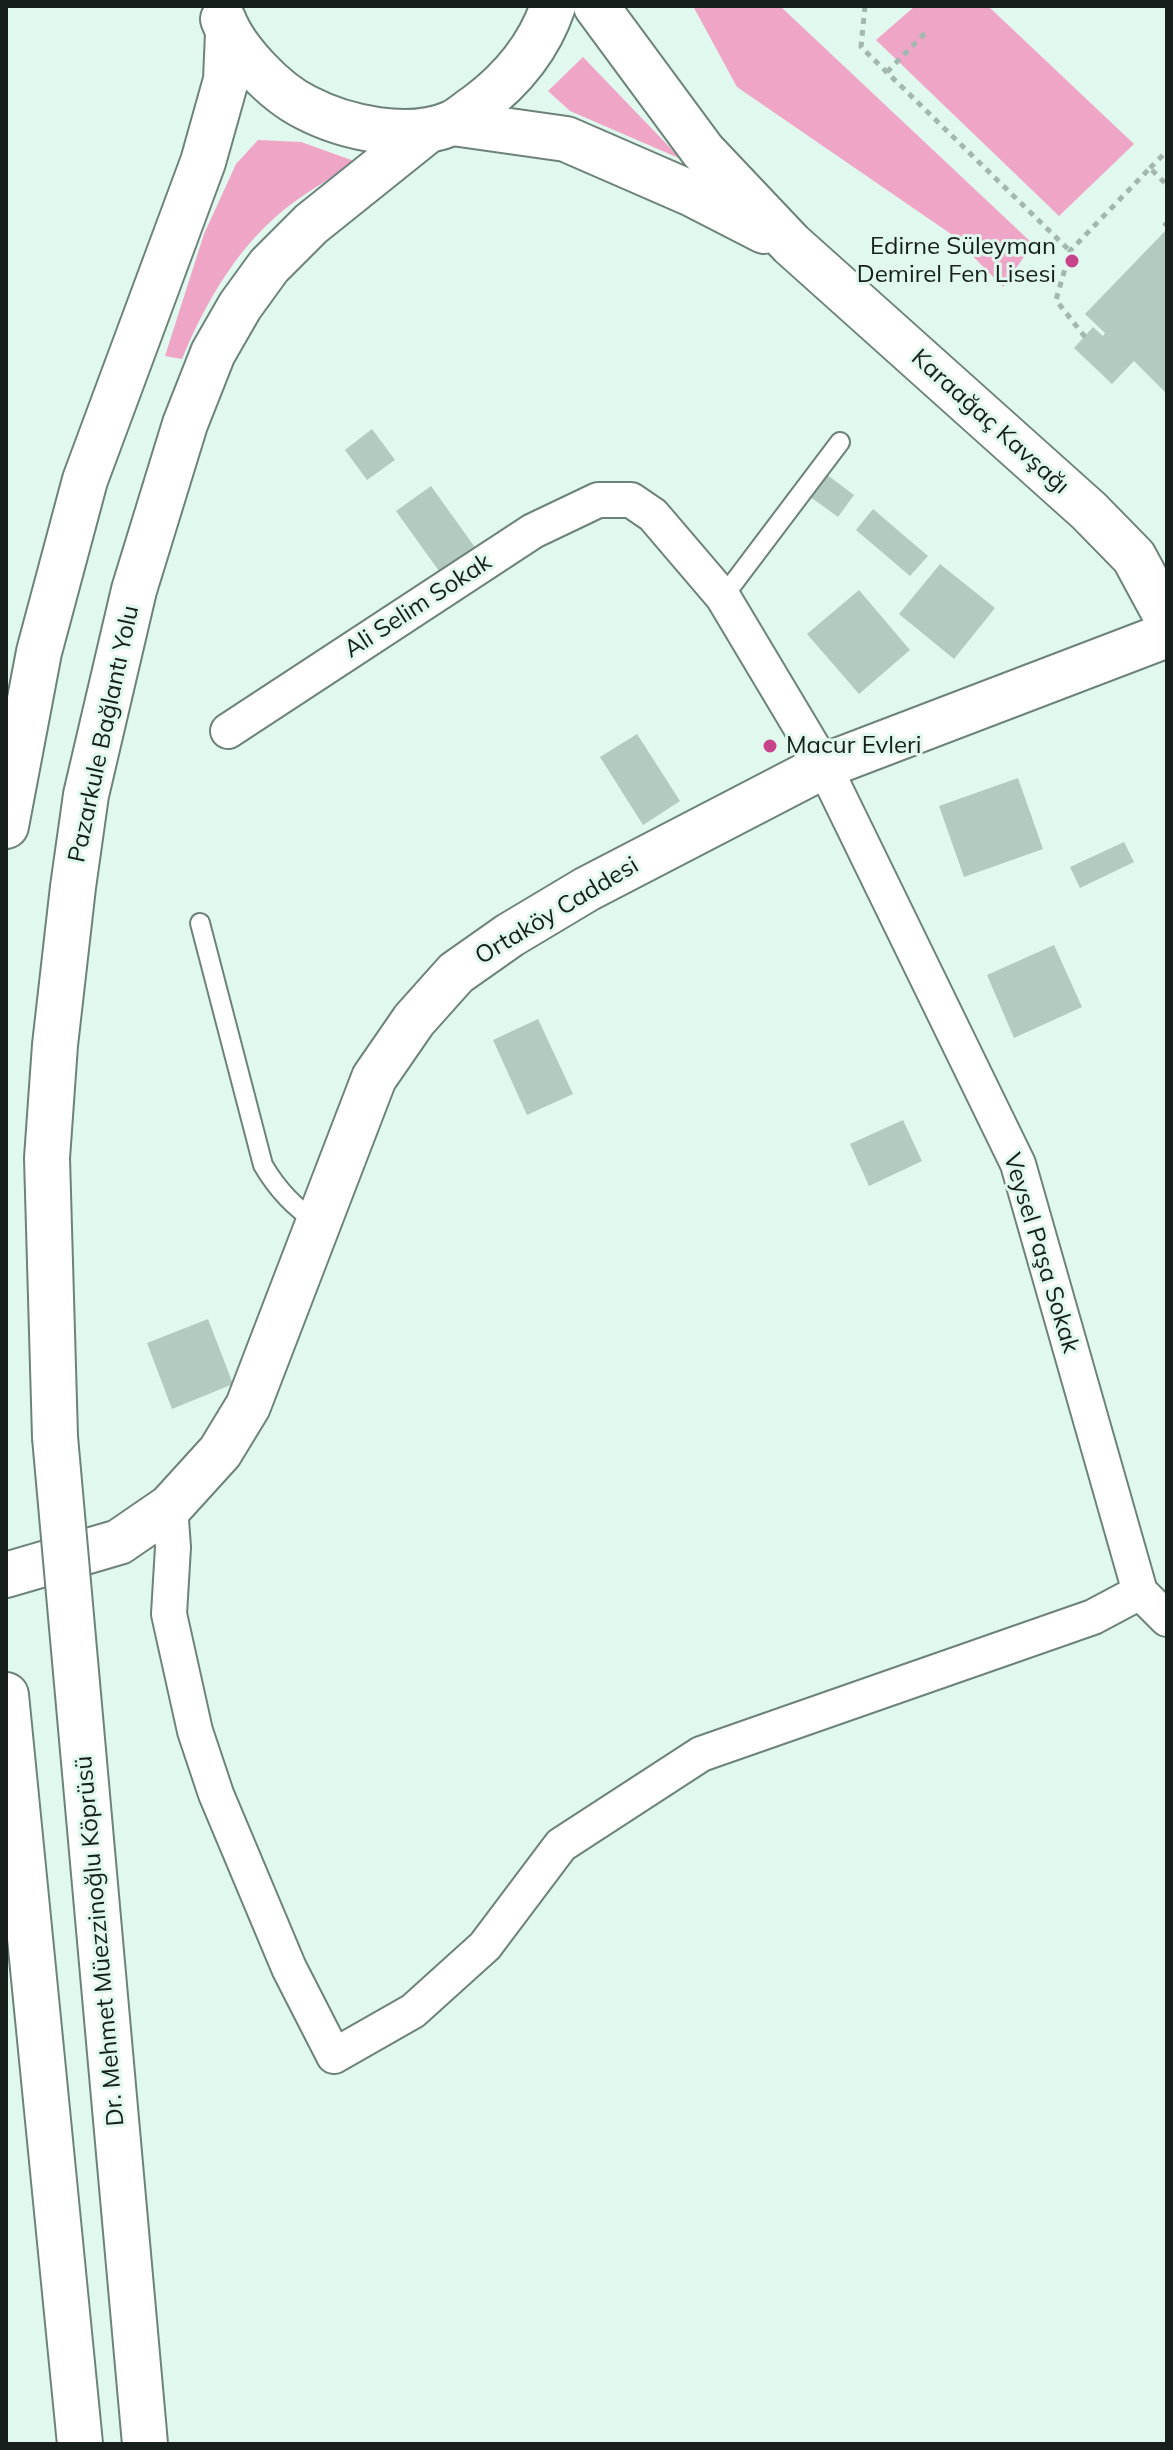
<!DOCTYPE html>
<html>
<head>
<meta charset="utf-8">
<style>
	body { margin:0 }
	#map { position:relative; width:1173px; height:2450px; overflow:hidden; background:#e0f8ee; font-family:Mulish,sans-serif }
	canvas { display:block }
	.frame { position:absolute; inset:0; border:8px solid #161f1b; pointer-events:none }
</style>
</head>
<body>
<div id="map">
<canvas width="1173" height="2450"></canvas>
<div class="frame"></div>
</div>
<script>
const g = document.querySelector('canvas').getContext('2d');
g.lineJoin = 'round';
function paint(path, color) { g.fillStyle = color; g.fill(path, 'evenodd'); }
function strokePath(path, color, width, dash) { g.strokeStyle = color; g.lineWidth = width; g.lineCap = dash ? 'butt' : 'round'; g.setLineDash(dash || []); g.stroke(path); }
function drawText(font, color, halo, rows, align = 'center') {
  g.font = font + ' Mulish,sans-serif'; g.lineWidth = 6; g.setLineDash([]); g.textBaseline = 'middle'; g.strokeStyle = halo; g.fillStyle = color; for (const [text, x, y, turn = 0] of rows) {
    g.save(); g.translate(x, y); g.rotate((+turn || 0) * Math.PI / 180); g.textAlign = isNaN(turn) ? turn : align; if (halo) g.strokeText(text, 0, 0); g.fillText(text, 0, 0); g.restore();
  }
}
const green = new Path2D(`
	M693,6H780L1033,244L1003,287L951,234L737,87Z
	M915,6H988L1134,144L1059,216L876,40Z
	M583,57L681,159L570,111L548,91Z
	M258,140L301,142L357,162C335,176 311,189 290,205C239,244 206,301 182,359L165,356L204,234L236,164Z`);
const building = new Path2D(`
	M1167,229V394L1134,361L1112,384L1074,348L1093,327L1103,336L1105,333L1085,314Z
	M372,429L395,460L367,480L345,450Z
	M826,474L854,495L838,517L809,496Z
	M431,486L479,553L444,578L396,511Z
	M873,509L928,556L910,576L856,530Z
	M940,564L995,608L954,659L899,614Z
	M859,590L910,650L859,694L807,634Z
	M637,734L680,801L643,825L600,757Z
	M1018,778L1043,849L964,877L939,806Z
	M1124,842L1134,862L1080,888L1070,867Z
	M1054,945L1082,1007L1014,1038L987,975Z
	M538,1019L573,1094L527,1115L493,1040Z
	M903,1120L922,1161L869,1186L850,1144Z
	M208,1319L233,1384L172,1409L147,1343Z`);
const path = new Path2D(`
	M865,6L861,47L1070,251
	M887,72L926,32
	M1150,168L1167,151
	M1164,226L1167,223
	M1085,337L1056,300L1070,251L1150,168L1167,185`);
const lane = new Path2D(`
	M723,597L840,442
	M200,923L263,1165C277,1189 293,1207 317,1222`);
const street = new Path2D(`
	M228,731L533,531L598,500H631L653,515L723,597L824,766L1018,1164L1140,1592L1167,1619
	M170,1507L173,1547L169,1614L195,1731L216,1794L289,1968L334,2056L413,2011L485,1946L561,1845L701,1754L1093,1617L1140,1592`);
const secondary = new Path2D(`
	M596,6L703,151L791,244L1089,511L1134,557L1167,618
	M453,123L566,139L690,193L764,231
	M6,1575L119,1542L170,1507L220,1452L248,1406L374,1078L414,1020L456,973L510,935L587,889L824,766L1167,635`);
const primary = new Path2D(`
	M223,19C235,51 275,92 305,107C345,128 409,142 452,123C461,119 469,111 477,106C512,80 539,47 553,6
	M6,826L39,652L85,480L203,162L226,80L228,33
	M55,1437L47,1158L55,1045L73,887L86,795L134,590L185,424L213,353L240,306L269,266L311,224L427,131
	M6,1695L80,2444`);
const primaryBridge = new Path2D(`
	M55,1437L145,2444`);
const markers = [
	[1072,261,8,"#c7448a"],
	[770,746,8,"#c7448a"]
];
const poiNames = [
	["Edirne Süleyman",1056,247],
	["Demirel Fen Lisesi",1056,275],
	["Macur Evleri",786,746,"left"]
];
const streetNames = [
	["Karaağaç Kavşağı",990,422,42],
	["Ali Selim Sokak",418,606,-33],
	["Pazarkule Bağlantı Yolu",104,734,-78],
	["Ortaköy Caddesi",557,911,-31],
	["Veysel Paşa Sokak",1041,1253,73],
	["Dr. Mehmet Müezzinoğlu Köprüsü",100,1941,-95]
];
paint(green, '#efa5c6');
paint(building, '#b3cac0');
strokePath(lane, '#6d8379', 22);
strokePath(street, '#6d8379', 38);
strokePath(secondary, '#6d8379', 48);
strokePath(primary, '#6d8379', 48);
strokePath(path, '#a3b7ae', 5, [6, 6]);
strokePath(lane, '#fff', 18);
strokePath(street, '#fff', 34);
strokePath(secondary, '#fff', 44);
strokePath(primary, '#fff', 44);
strokePath(primaryBridge, '#6d8379', 48, []);
strokePath(primaryBridge, '#fff', 44);
for (const [x, y, r, color] of markers) { const dot = new Path2D(); dot.arc(x, y, r, 0, 2 * Math.PI); g.fillStyle = color; g.fill(dot); strokePath(dot, '#e0f8ee', 3); }
drawText('24px', '#161f1b', '#e0f8ee', poiNames, 'right');
drawText('24px', '#161f1b', '#e0f8ee', streetNames);
</script>
</body>
</html>
